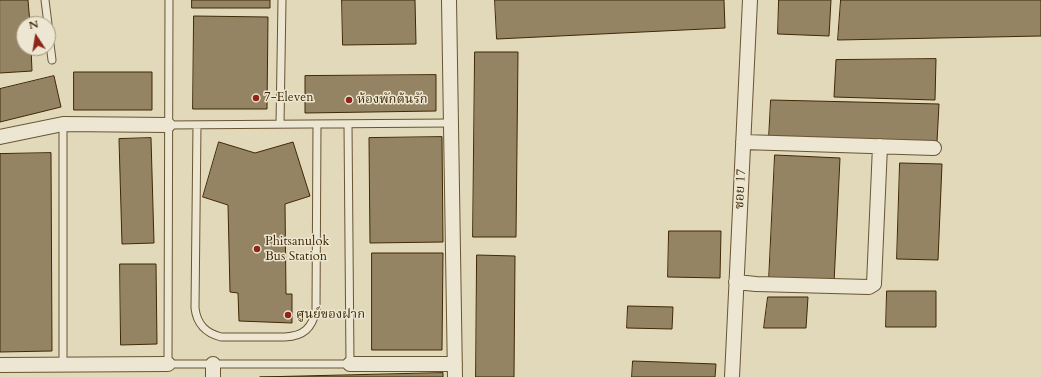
<!DOCTYPE html>
<html>
<head>
<meta charset="utf-8">
<style>
	body { margin:0 }
	#map { position:relative; width:1041px; height:377px; overflow:hidden; background:#e2d8ba; font-family:Cardo,serif }
	canvas { display:block }
	.north { position:absolute; left:16px; top:16px; width:40px; height:40px; box-sizing:border-box; background:#ece6d2; border:1px solid #a79a80; border-radius:50%; rotate:348deg; font-size:11px; font-weight:700; line-height:16px; text-align:center; color:#3f2905 }
	.north::after { content:''; display:block; margin:auto; width:14px; height:18px; background:#8f2418; clip-path:polygon(50% 0,100% 100%,50% 72%,0 100%) }
</style>
</head>
<body>
<div id="map">
<canvas width="1041" height="377"></canvas>
<div class="north">N</div>
</div>
<script>
const g = document.querySelector('canvas').getContext('2d');
g.lineJoin = 'round';
function paint(path, color) { g.fillStyle = color; g.fill(path, 'evenodd'); }
function strokePath(path, color, width, dash) { g.strokeStyle = color; g.lineWidth = width; g.lineCap = dash ? 'butt' : 'round'; g.setLineDash(dash || []); g.stroke(path); }
function drawText(font, color, halo, rows, align = 'center') {
  g.font = font + ' Cardo,"Noto Serif Thai",serif'; g.lineWidth = 3; g.setLineDash([]); g.textBaseline = 'middle'; g.strokeStyle = halo; g.fillStyle = color; for (const [text, x, y, turn = 0] of rows) {
    g.save(); g.translate(x, y); g.rotate((+turn || 0) * Math.PI / 180); g.textAlign = isNaN(turn) ? turn : align; if (halo) g.strokeText(text, 0, 0); g.fillText(text, 0, 0); g.restore();
  }
}
const building = new Path2D(`
	M0,0H28L30,24H24V48H31L32,71L0,73Z
	M192,0H270V8H192Z
	M342,0H415L416,44L343,45Z
	M495,0H724L725,28L497,39Z
	M779,0H831L829,36L778,34Z
	M841,0H1041V36L838,40Z
	M194,16L268,17L267,109H193Z
	M475,52H518L516,237H473Z
	M936,59L935,100L834,97L836,60Z
	M74,72H152V110H74Z
	M436,75V111L305,113V76Z
	M54,76L61,107L0,122V89Z
	M771,100L939,104L937,142L769,138Z
	M442,137L443,242L370,243L369,138Z
	M151,138L154,243L122,244L119,139Z
	M219,142L255,153L293,142L310,196L285,204L286,294H292V323L239,321L238,293L230,292L228,205L203,197Z
	M51,153L52,351L0,352V154Z
	M775,155L840,158L834,283L769,280Z
	M900,163L942,164L938,260L897,259Z
	M669,231H721L720,278L668,277Z
	M372,253H443L442,350H372Z
	M477,255L515,256L514,377H476Z
	M120,264H156L157,344L121,345Z
	M887,291H936V327H886Z
	M768,297H808L806,328H764Z
	M628,306L673,307L672,329L627,328Z
	M633,361L716,364L715,377H632Z
	M443,373V377H260Z`);
const service = new Path2D(`
	M45,0L48,24
	M169,0L168,364H350L348,124
	M48,28L52,60
	M63,124V364
	M280,124L282,0
	M168,125L451,123
	M197,125L195,308C197,325 206,333 221,337H285C304,336 312,328 316,310L317,124`);
const minor = new Path2D(`
	M449,0L455,377
	M0,137L63,124L168,125
	M743,142L934,148
	M736,282L756,284L869,287L874,284L880,146
	M350,364H455
	M0,365L168,364
	M213,377V364
	M732,377L750,0`);
const markers = [
	[256,98,4,"#8f2418"],
	[349,100,4,"#8f2418"],
	[257,249,4,"#8f2418"],
	[288,315,4,"#8f2418"]
];
const poiNames = [
	["7-Eleven",264,98],
	["ห้องพักต้นรัก",357,100],
	["Phitsanulok",265,242],
	["Bus Station",265,257],
	["ศูนย์ของฝาก",296,315]
];
const streetNames = [
	["ซอย 17",741,189,-87]
];
paint(building, '#948463');
strokePath(building, '#3f2905', 1);
strokePath(service, '#685532', 9);
strokePath(minor, '#685532', 16);
strokePath(service, '#ece6d2', 7);
strokePath(minor, '#ece6d2', 14);
for (const [x, y, r, color] of markers) { const dot = new Path2D(); dot.arc(x, y, r, 0, 2 * Math.PI); g.fillStyle = color; g.fill(dot); strokePath(dot, '#ece6d2', 1.5); }
drawText('13px', '#3f2905', '#ece6d2', poiNames, 'left');
drawText('13px', '#3f2905', '#ece6d2', streetNames);
</script>
</body>
</html>
